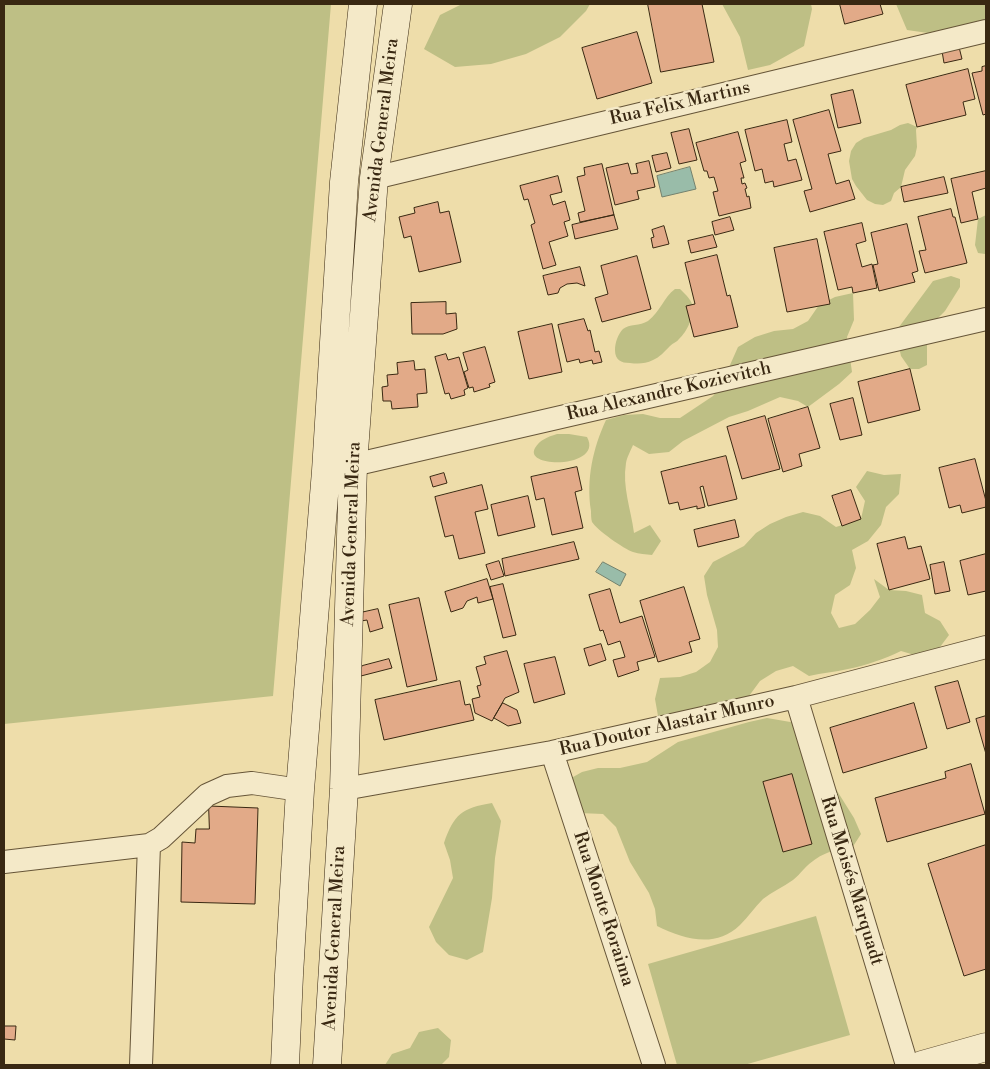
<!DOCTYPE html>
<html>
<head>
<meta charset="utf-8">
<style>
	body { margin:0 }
	#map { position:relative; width:990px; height:1069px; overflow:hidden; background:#eda; font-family:"Libre Bodoni",serif }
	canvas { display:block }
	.frame { position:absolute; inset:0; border:5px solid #392812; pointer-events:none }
</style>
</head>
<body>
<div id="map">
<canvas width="990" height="1069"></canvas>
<div class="frame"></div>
</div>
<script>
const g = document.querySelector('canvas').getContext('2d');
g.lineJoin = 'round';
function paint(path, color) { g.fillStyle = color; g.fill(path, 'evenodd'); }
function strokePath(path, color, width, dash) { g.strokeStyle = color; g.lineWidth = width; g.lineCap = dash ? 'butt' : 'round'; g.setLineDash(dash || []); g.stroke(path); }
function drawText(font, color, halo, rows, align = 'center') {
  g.font = font + ' "Libre Bodoni",serif'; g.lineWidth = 5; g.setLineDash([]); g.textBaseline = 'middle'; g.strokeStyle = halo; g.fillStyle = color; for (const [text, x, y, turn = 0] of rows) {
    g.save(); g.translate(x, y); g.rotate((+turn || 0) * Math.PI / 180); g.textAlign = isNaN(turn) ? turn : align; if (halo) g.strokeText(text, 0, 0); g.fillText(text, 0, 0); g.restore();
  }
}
const green = new Path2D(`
	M4,4H331L273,696L4,724Z
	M462,4H590L586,11L560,37L526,54L491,64L455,67L424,49L440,15Z
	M722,4H811L812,9L804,46L770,65L748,70L740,37Z
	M896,4H986V21L935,34L907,30Z
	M908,123L917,127L916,130L917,147L915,156L905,170L901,187L894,193L891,201L883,205L875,204L867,200L856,186L852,179L849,161L851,151L856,143L864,138L891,130L900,125Z
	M986,215V254H985L978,253L975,245L978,219Z
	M951,276L960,279V287L945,311L938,318L934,327L932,336L927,345V365L919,369H910L901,356L899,347L897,337L899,327L933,281Z
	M675,289H680C684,293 690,298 692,304C695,315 687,332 679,339C677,342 673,343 670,346C664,352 660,357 653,360C645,364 638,364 630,363C621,363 615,360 615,350C615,343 618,334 623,329C629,324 640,326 648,321C660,312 664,297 675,289Z
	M853,293L854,320L847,337L852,372L839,384L808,407L798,401L780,397L748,411L729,417L683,441L669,452L649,454L633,445C631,450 627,457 626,463C622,487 631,509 634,533L650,525L661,541L652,555C646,554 639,554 633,552C624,549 597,530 592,522C591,519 591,514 591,511C586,479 593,448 606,420L624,415L643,414L660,418H680L713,396L724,382L730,365L738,347L755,337L774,331L793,329L808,321L819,305L835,297Z
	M557,434H569L587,437C604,468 523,469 535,448C540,440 547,437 557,434Z
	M867,471L884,475L901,474L899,494L886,507L881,525L868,541L852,550L856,568L850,585L835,595L831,613L839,628L855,624L870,610L880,597L874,579L889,590L906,591L922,595L925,613L940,621L949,635L937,651L918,656L901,651C884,659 867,665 848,669C835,672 822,673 809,676L793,666L776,671L760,681L749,696L676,718L658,716L655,699L660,678L680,677L696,672L710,662L718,647L717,630L707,595L704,576L713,562L744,546L756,533L770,524L786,517L803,512L820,516L836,527L861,519L865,501L856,487Z
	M767,718L802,724L834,786L854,818L861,834L852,848C830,850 819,854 804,869C800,873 797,877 793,880C783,887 772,892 763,899C755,907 748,917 740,925C715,949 684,939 657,926L655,909L649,893L630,862L616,827L603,814L579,813L566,781L582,772L598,768H620L647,762L678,742L749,722Z
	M492,803L501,821L495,858L492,898L483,952L467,960L449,955L436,942L429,927L453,878L450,860L444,843C454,814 462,808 492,803Z
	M816,916L850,1035L744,1065H677L648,964Z
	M438,1028L451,1040L449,1057L441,1065H385L392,1054L410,1048L419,1032Z`);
const water = new Path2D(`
	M690,167L696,189L662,197L657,176Z
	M603,562L626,574L620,586L596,572Z`);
const building = new Path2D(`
	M648,4H702L714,62L661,72Z
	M840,4H880L883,14L845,24Z
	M637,32L652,83L597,99L582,48Z
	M959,47L962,59L944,63L942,51Z
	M986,66V114L983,115L972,73L982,71V67Z
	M968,69L975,99L963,102L966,115L917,127L906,85Z
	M853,90L861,123L838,128L831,95Z
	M829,110L841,151L828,154L836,184L849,180L855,199L810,212L804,191L812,189L793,120Z
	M787,120L792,142L784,144L788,161L796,159L802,180L774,187L773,181L765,183L762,169L755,171L745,130Z
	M689,129L697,160L679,164L671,133Z
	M738,132L746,161L740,163L744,178H741L742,184L745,183L747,188L745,189L747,197L749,196L751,208L719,216L713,192L718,191L714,177L709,178L707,171H704L696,143Z
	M667,153L671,168L656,172L652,156Z
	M649,161L655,187L637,191L639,199L615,205L606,168L628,163L631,174L638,173L636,164Z
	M602,164L614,215L580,222L578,213L585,211L577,177L585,175L584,168Z
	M986,171V188L972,192L978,219L961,223L951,179Z
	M558,176L562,192L550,195L553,205L565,201L570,220L564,222L568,236L549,242L556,265L543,269L531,225L535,223L528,199L524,200L520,186Z
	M944,177L948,193L904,202L901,187Z
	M438,202L440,213L449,211L461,262L419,272L411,236L404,238L399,217L415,213L414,208Z
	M951,209L953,217H955L967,263L925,273L919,251L926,250L918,217Z
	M614,215L618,229L575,239L572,225Z
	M730,217L734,230L715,235L712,222Z
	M862,223L866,241L856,244L862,267L872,264L877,288L853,293L852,287L838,290L824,232Z
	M907,224L918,271L912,273L915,282L879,291L873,265L878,264L871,233Z
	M664,226L669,244L653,248L651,238L654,237L652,230Z
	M713,235L717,247L691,253L688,241Z
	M817,239L830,304L787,312L774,248Z
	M717,255L727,296L730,295L738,327L694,337L686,306L695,304L685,263Z
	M637,256L651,309L602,322L595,298L608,294L601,266Z
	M580,267L585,286L577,283L567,284L560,288L558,293L548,295L543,276Z
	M446,302V314L456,313L457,329L443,334H412L411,303Z
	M584,319L588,331L590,330L595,352L599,351L602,362L593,364L592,360L580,363L579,359L567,362L558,325Z
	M552,324L562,372L529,379L518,332Z
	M485,347L495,382L489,384L490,387L474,392L473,387L469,388L464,372L468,370L463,353Z
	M446,354L448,360L459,357L468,388L464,390L465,395L451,399L449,393L445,394L435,357Z
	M414,361L415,370L425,369L427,393L417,394L418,407L392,409L391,401H383L382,387L388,386L387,375L398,374L397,363Z
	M910,369L920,410L868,423L858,382Z
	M853,398L862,435L840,440L830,404Z
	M808,407L820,448L799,454L802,466L783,472L768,419Z
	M765,416L780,469L742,479L727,427Z
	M726,456L737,499L708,506L703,486L700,487L705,507L697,509V506L680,510L678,502L669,504L661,472Z
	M975,459L986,501V507L962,513L960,505L949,508L939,468Z
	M577,467L582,490L575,492L583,528L552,535L544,498L536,500L531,477Z
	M444,473L447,483L433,487L430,477Z
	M482,485L488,509L475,512L485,553L459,559L453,535L445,537L435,497Z
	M851,490L861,519L842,526L832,496Z
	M528,496L535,527L498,536L491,505Z
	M735,520L739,537L698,547L694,530Z
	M905,537L908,549L921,546L930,579L889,590L877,544Z
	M574,542L579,559L505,576L502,559Z
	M986,554V591L968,595L960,561Z
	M499,561L504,576L491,580L486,565Z
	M944,562L950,591L935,594L930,565Z
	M487,579L493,599L478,603L477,597L467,601L463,608L451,612L445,592Z
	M503,584L516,635L503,638L490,587Z
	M684,587L700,639L689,642L692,652L658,662L640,601Z
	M610,589L620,623L642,616L655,657L637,662L639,670L618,677L613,660L625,657L620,641L608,645L603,630L600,631L589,595Z
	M419,598L437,680L407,687L389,605Z
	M378,609L383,628L370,632L367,620L361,621L360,613Z
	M601,644L606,660L589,666L584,649Z
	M507,651L519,692L505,698L492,721L475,713L472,699L480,697L477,686L481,685L476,667L486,664L484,657Z
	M555,657L565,694L534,703L524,664Z
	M389,659L392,668L357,677L362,666Z
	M460,681L465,705L470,704L474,720L384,740L375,700Z
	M958,681L970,722L947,729L935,687Z
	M503,703L517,710L521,723L508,726L494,718Z
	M914,703L927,748L843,773L830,728Z
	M986,716V754L976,719Z
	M971,764L985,814L887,842L875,798L946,778L945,772Z
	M792,774L812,844L783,852L763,782Z
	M209,806L258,808L255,904L181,902L182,842L195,843L196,829H209Z
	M986,845V969L964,976L928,864Z
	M4,1026H16L15,1040L4,1039Z`);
const minor = new Path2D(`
	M374,178L986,31
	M353,465L986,319
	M796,697L907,1065
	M552,752L654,1065
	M344,789L552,752L796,697L986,647
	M4,862L149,845L161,838L207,795L227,786L252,783L300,790
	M141,1065L149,845`);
const tertiary = new Path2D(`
	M922,1065L986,1047`);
const secondary = new Path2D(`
	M285,1065L289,975L300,790L326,471L344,182L363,4
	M327,1065L344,789L353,465L374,178L398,4`);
const streetNames = [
	["Rua Felix Martins",680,104,-13],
	["Avenida General Meira",382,130,-83],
	["Rua Alexandre Kozievitch",669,392,-13],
	["Avenida General Meira",352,534,-88],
	["Rua Doutor Alastair Munro",667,726,-13],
	["Rua Moisés Marquadt",851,881,73],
	["Rua Monte Roraima",603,909,72],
	["Avenida General Meira",335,938,-87]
];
paint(green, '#bebf85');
paint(water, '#99bca9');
strokePath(water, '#73816d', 1);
paint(building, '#e2aa88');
strokePath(building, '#392812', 1);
strokePath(minor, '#665538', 24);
strokePath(tertiary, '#665538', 29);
strokePath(secondary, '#392812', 29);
strokePath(minor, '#f4e9c8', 22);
strokePath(tertiary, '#f4e9c8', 28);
strokePath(secondary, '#f4e9c8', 28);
drawText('18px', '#392812', '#f4e9c8', streetNames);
</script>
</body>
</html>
